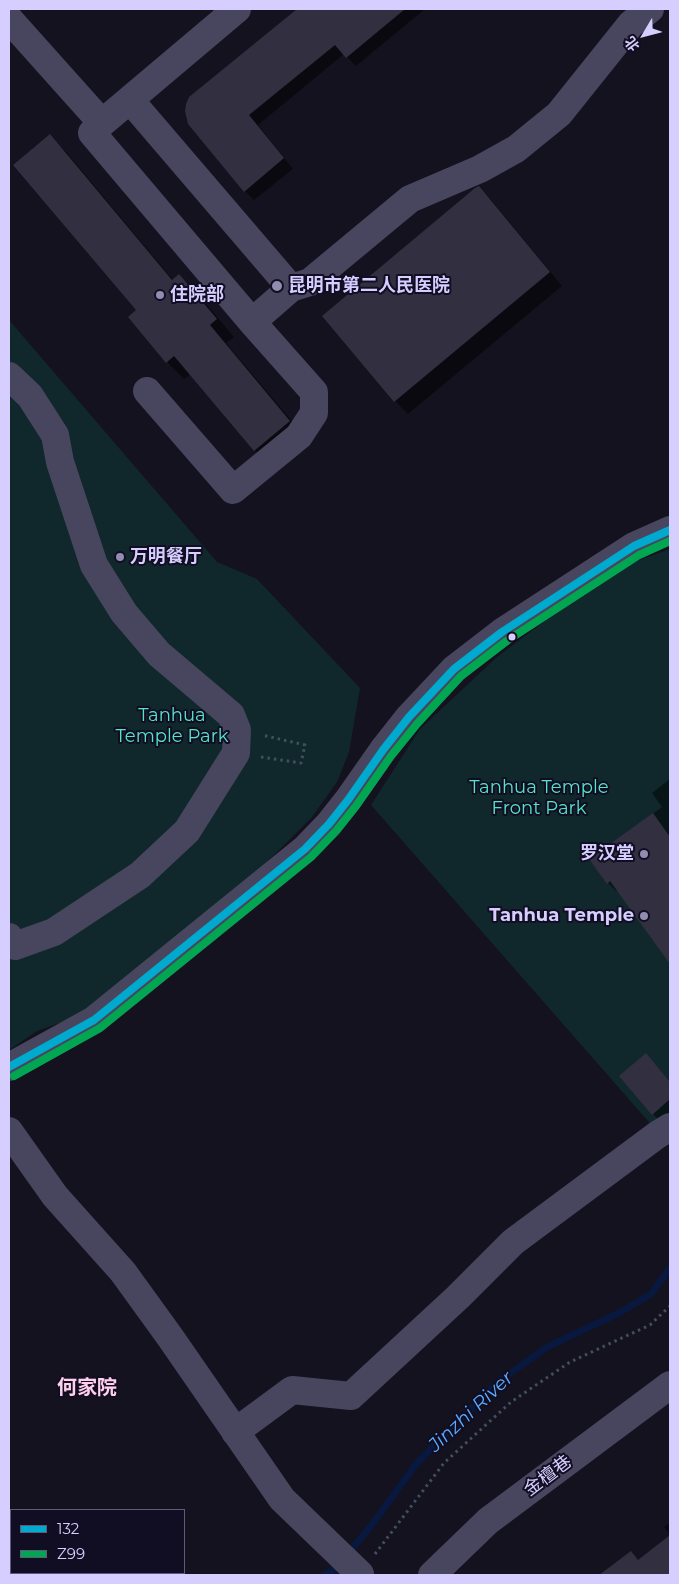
<!DOCTYPE html>
<html>
<head>
<meta charset="utf-8">
<style>
	body { margin:0 }
	#map { position:relative; width:679px; height:1584px; overflow:hidden; background:#14121e; font-family:Montserrat,"Noto Sans SC",sans-serif }
	canvas { display:block }
	.frame { position:absolute; inset:0; border:10px solid #d6ceff; pointer-events:none }
	.legend { position:absolute; left:10px; top:1509px; width:175px; height:65px; box-sizing:border-box; background:#110d23; border:1px solid #605a7b; margin:0; padding:6px 9px; list-style:none; font-size:15px; color:#d6ceff }
	.legend li { display:flex; align-items:center; gap:10px; height:25px }
	.legend b { width:25px; border:1px solid #605a7b }
	.north { position:absolute; left:619px; top:10px; width:50px; height:50px; -webkit-text-stroke:4px #110d23; paint-order:stroke; rotate:233deg; font-size:14px; font-weight:700; line-height:20px; text-align:center; color:#d6ceff }
	.north::after { content:''; display:block; margin:auto; width:18px; height:22px; background:#d6ceff; clip-path:polygon(50% 0,100% 100%,50% 72%,0 100%) }
</style>
</head>
<body>
<div id="map">
<canvas width="679" height="1584"></canvas>
<div class="frame"></div>
<ul class="legend">
<li><b style="height:6px;background:#00a9ce"></b>132</li>
<li><b style="height:6px;background:#00a651"></b>Z99</li>
</ul>
<div class="north">北</div>
</div>
<script>
const g = document.querySelector('canvas').getContext('2d');
g.lineJoin = 'round';
function paint(path, color) { g.fillStyle = color; g.fill(path, 'evenodd'); }
function strokePath(path, color, width, dash) { g.strokeStyle = color; g.lineWidth = width; g.lineCap = dash ? 'butt' : 'round'; g.setLineDash(dash || []); g.stroke(path); }
function drawText(font, color, halo, rows, align = 'center') {
  g.font = font + ' Montserrat,"Noto Sans SC",sans-serif'; g.lineWidth = 4; g.setLineDash([]); g.textBaseline = 'middle'; g.strokeStyle = halo; g.fillStyle = color; for (const [text, x, y, turn = 0] of rows) {
    g.save(); g.translate(x, y); g.rotate((+turn || 0) * Math.PI / 180); g.textAlign = isNaN(turn) ? turn : align; if (halo) g.strokeText(text, 0, 0); g.fillText(text, 0, 0); g.restore();
  }
}
const green = new Path2D(`
	M9,320L217,562L257,579L360,688L349,752L337,782L312,817L254,875L79,1016L37,1031L9,1050Z
	M670,549V1121L655,1129L371,805L420,729L497,657L614,569Z`);
const shadow = new Path2D(`
	M299,9H425L356,66L344,54L258,125L293,169L254,200L245,191L190,98Z
	M50,136L67,153L174,281L179,276L197,293L234,337L226,343L307,439L272,468L255,450L191,374L184,379L167,362L138,311Z
	M479,188L492,201L562,286L408,414L395,401Z
	M670,779V959L663,952L618,890L616,891L608,883L591,860L662,807L652,793Z
	M653,1062L670,1082V1112L660,1121L653,1114Z
	M670,1523V1535L664,1527Z
	M670,1536V1575H620L613,1566L631,1553L639,1561Z`);
const stream = new Path2D(`
	M348,1554L374,1522L416,1464L499,1381L549,1346L619,1313L651,1294L670,1268
	M326,1575L341,1562`);
const building = new Path2D(`
	M297,9H405L346,58L335,45L249,115L284,158L244,192L188,124L185,111L186,104L189,97Z
	M50,134L172,280L179,274L217,319L210,325L290,421L254,451L174,356L166,363L128,317L136,310L13,165Z
	M479,186L550,272L394,402L322,316L475,188Z
	M653,813L670,837V964L610,881L607,884L589,859Z
	M646,1053L670,1082V1099L652,1115L619,1076Z
	M670,1535V1575H599L631,1551L638,1560Z`);
const path = new Path2D(`
	M261,757L301,763L305,745L262,735
	M375,1554L444,1463L511,1402L570,1362L650,1325L670,1306`);
const minor = new Path2D(`
	M9,19L102,123L237,9
	M102,123L92,133L252,322L291,288L130,100
	M291,288L310,282L410,199L480,169L516,149L559,114L631,24L650,9
	M9,376L30,396L55,435L60,462L94,565L124,613L159,654L231,715L237,730L236,753L187,831L140,875L54,932L15,946L9,937
	M147,391L233,490L299,436L314,413V392L252,322
	M9,1067L94,1020L305,849L329,824L348,800L383,750L409,717L454,669L502,632L634,546L670,530
	M9,1131L55,1196L123,1272L170,1337L282,1499L360,1574
	M235,1432L292,1390L351,1396L458,1297L513,1242L657,1135L670,1127
	M432,1575L488,1521L670,1385`);
const bus1 = new Path2D(`
	M9,1067L94,1020L305,849L329,824L348,800L383,750L409,717L454,669L502,632L634,546L670,530`);
const bus2 = new Path2D(`
	M14,1076L100,1028L311,857L336,831L356,806L391,756L417,724L461,676L508,640L639,555L670,541`);
const markers = [
	[277,286,6,"#928cb0"],
	[160,295,5,"#928cb0"],
	[120,557,5,"#928cb0"],
	[512,637,4.5,"#d6ceff"],
	[644,854,5,"#928cb0"],
	[644,916,5,"#928cb0"]
];
const poiNames = [
	["昆明市第二人民医院",288,286],
	["住院部",170,295],
	["万明餐厅",130,557],
	["罗汉堂",634,854,"right"],
	["Tanhua Temple",634,916,"right"]
];
const parkNames = [
	["Tanhua",172,716],
	["Temple Park",172,737],
	["Tanhua Temple",539,788],
	["Front Park",539,809]
];
const streetNames = [
	["金檀巷",548,1476,-37]
];
const waterNames = [
	["Jinzhi River",471,1412,-43]
];
const quarterNames = [
	["何家院",87,1388]
];
paint(green, '#10282b');
paint(shadow, '#0007');
strokePath(stream, '#08183e', 7);
paint(building, '#322f40');
strokePath(path, '#424f5f', 3, [2.5, 4]);
strokePath(minor, '#48465f', 28);
strokePath(bus1, '#00a9ce', 8);
strokePath(bus2, '#00a651', 8);
for (const [x, y, r, color] of markers) { const dot = new Path2D(); dot.arc(x, y, r, 0, 2 * Math.PI); g.fillStyle = color; g.fill(dot); strokePath(dot, '#110d23', 2); }
drawText('bold 18px', '#d6ceff', '#110d23', poiNames, 'left');
drawText('18px', '#55e4c7', '#110d23', parkNames);
drawText('18px', '#d6ceff', '#110d23', streetNames);
drawText('italic 19px', '#5cacff', '#110d23', waterNames);
drawText('bold 20px', '#ffd0ec', '#110d23', quarterNames);
</script>
</body>
</html>
